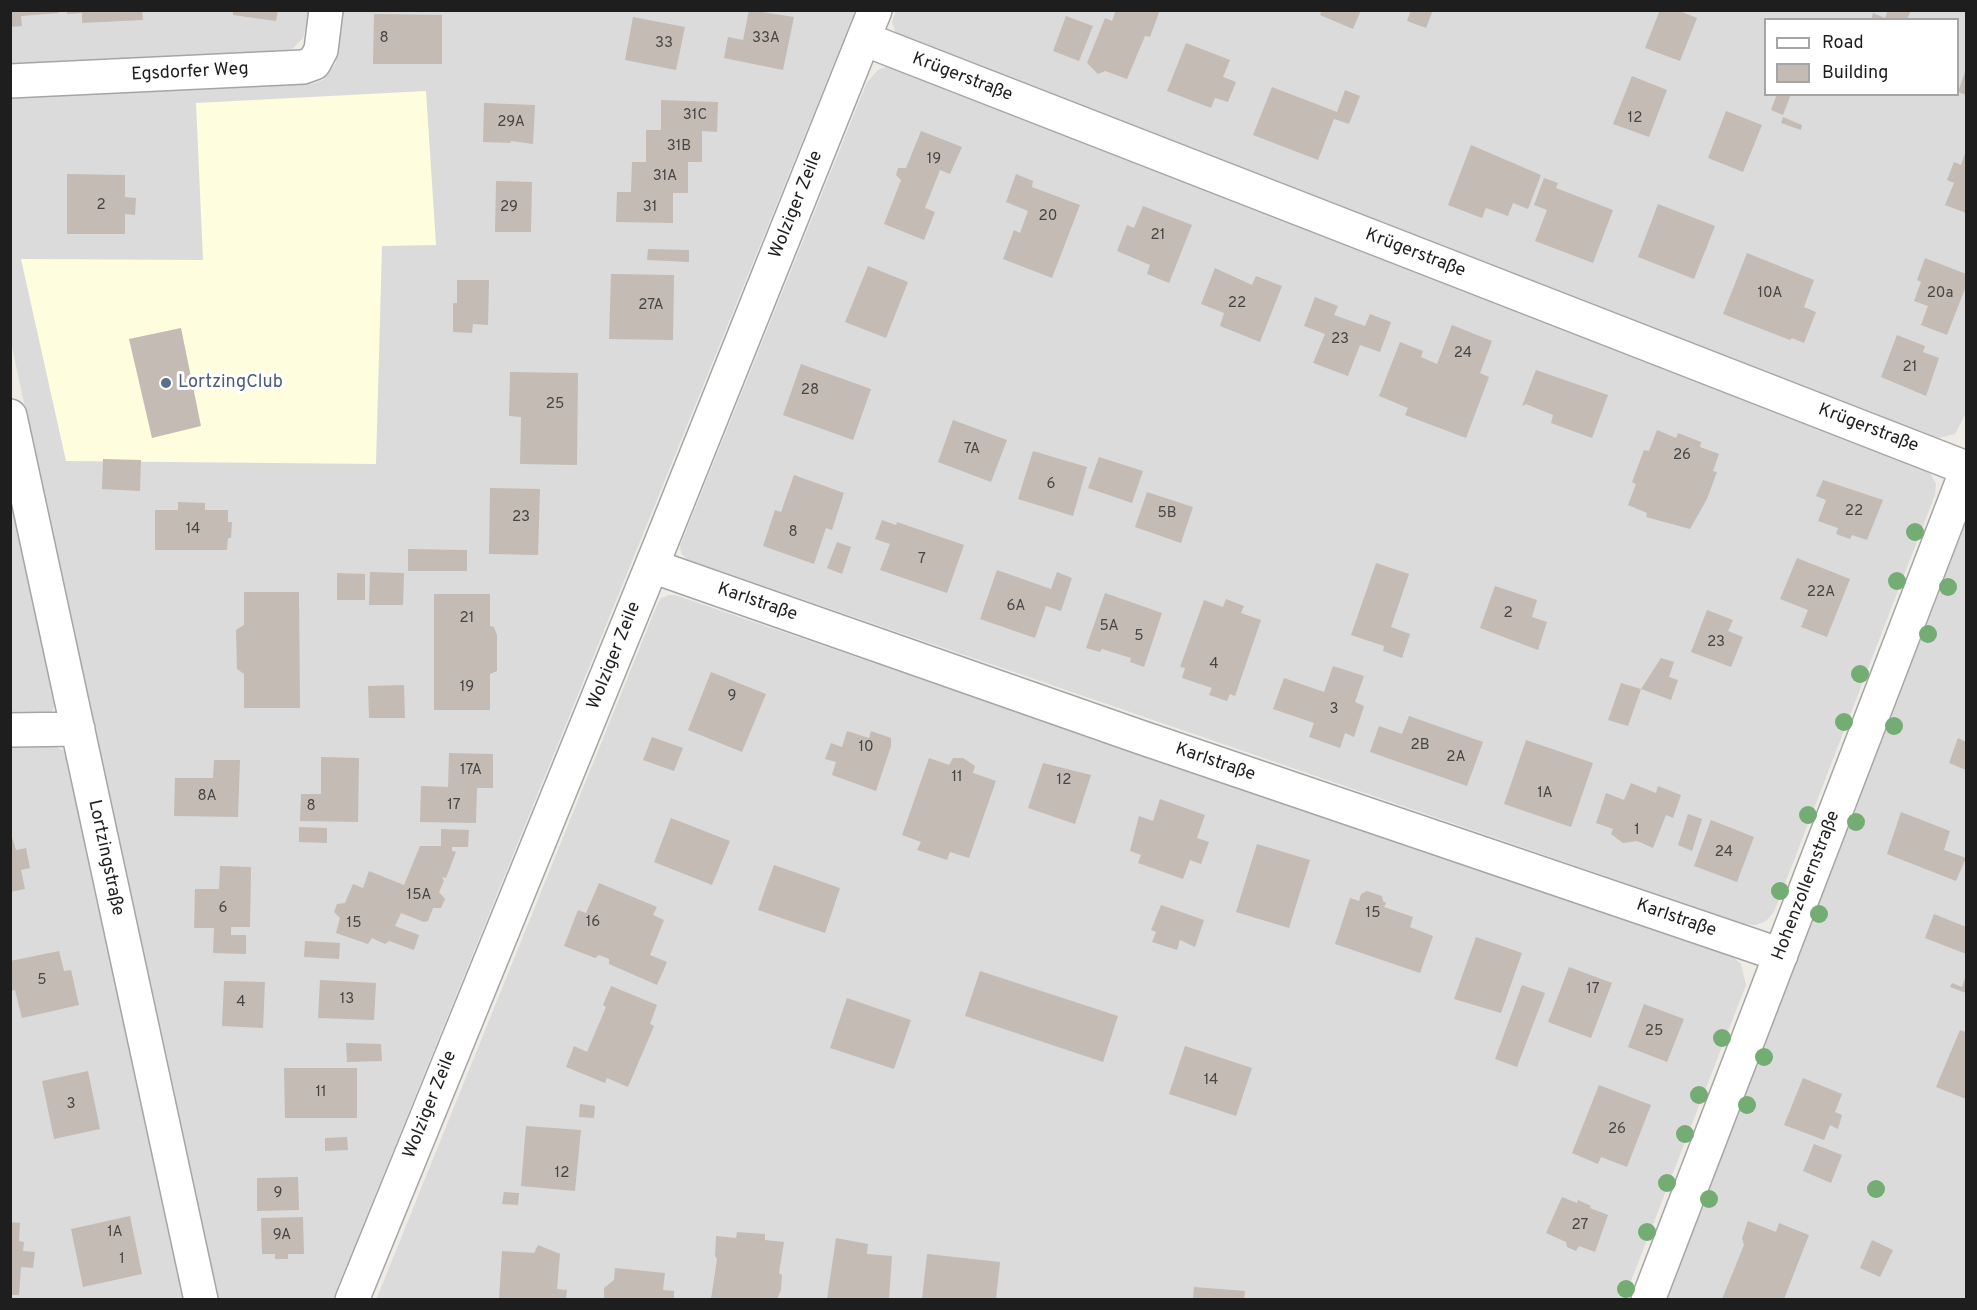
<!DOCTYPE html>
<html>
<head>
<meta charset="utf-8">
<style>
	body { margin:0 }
	#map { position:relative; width:1977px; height:1310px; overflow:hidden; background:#efebe5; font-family:Overpass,sans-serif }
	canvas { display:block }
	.frame { position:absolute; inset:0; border:12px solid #1e1e1e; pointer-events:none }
	.legend { position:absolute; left:1764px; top:18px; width:195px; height:78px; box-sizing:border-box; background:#fff; border:2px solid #a5a5a5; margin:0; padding:8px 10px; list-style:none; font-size:18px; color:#1e1e1e }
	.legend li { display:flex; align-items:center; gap:12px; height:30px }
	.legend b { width:30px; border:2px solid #a5a5a5 }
</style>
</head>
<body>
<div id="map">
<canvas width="1977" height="1310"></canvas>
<div class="frame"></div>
<ul class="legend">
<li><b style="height:8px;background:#fff"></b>Road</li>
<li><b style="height:16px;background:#c3bbb4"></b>Building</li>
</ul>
</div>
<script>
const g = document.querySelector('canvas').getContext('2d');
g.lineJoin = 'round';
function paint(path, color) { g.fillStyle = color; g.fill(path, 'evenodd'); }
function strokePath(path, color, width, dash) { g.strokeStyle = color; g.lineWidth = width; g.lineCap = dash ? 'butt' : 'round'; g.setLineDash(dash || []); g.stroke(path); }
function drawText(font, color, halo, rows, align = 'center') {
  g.font = font + ' Overpass,sans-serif'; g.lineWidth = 6; g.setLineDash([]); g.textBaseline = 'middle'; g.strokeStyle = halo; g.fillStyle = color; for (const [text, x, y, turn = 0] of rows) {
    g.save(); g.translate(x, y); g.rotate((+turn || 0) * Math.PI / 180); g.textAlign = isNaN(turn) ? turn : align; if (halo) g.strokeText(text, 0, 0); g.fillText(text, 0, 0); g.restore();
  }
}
const residential = new Path2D(`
	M896,10L1966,11V413L1955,434L1934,439L897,37L892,22ZM1766,20H1958V94H1766Z
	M10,11H310L303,38L292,49L277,53L11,65Z
	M342,11H855L333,1299H215L11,342L10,93L312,84L323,80L336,63Z
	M886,67L896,68L1929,471L1936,484L1935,495L1774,912L1766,921L1756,925L1745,924L686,559L681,553L680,546L867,82L878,70Z
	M10,489L56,703L51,713L11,715Z
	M1966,522V1299H1666Z
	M669,595H675L1733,957L1741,964L1746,985L1624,1299L376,1300L657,605L661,598Z
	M11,746H54L65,751L68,757L183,1300H11Z`);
const education = new Path2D(`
	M426,91L436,245L382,246L376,464L66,461L21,259L203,260L196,103Z`);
const building = new Path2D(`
	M10,10H59V13L21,16L22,26L10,27Z
	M67,10H142L143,20L82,23V13L67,14Z
	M233,10H278L276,21L233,15Z
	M749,10L794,17L783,70L724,58L728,37L743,40Z
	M1116,10H1160L1150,37L1145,36L1127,79L1105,71L1098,74L1087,63L1105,18L1112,21Z
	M1322,10H1361L1353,29L1320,15Z
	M1411,10H1433L1426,28L1407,21Z
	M1660,10H1677L1697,18L1680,61L1645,48Z
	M1888,10H1911L1907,20H1871L1873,13L1885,18Z
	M374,14L442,15V64H373Z
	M1066,16L1093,26L1079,61L1053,51Z
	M633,17L685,27L676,70L625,60Z
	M1186,43L1230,60L1223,77L1236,82L1228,102L1215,98L1211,108L1167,91Z
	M1966,69V95L1958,92Z
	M1632,76L1667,90L1649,137L1613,124Z
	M1272,87L1337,112L1345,90L1360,96L1349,124L1334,119L1318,160L1253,135Z
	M1777,94H1791L1783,115L1771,110Z
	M661,100L718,102L717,132L702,131V162H688V193H673V223L616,222L617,192H631L632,162H646V130H661Z
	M484,103L535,105L533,144L511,141L510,143L483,142Z
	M1726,111L1762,125L1743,172L1708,158Z
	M1783,117L1802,125L1801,130L1781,123Z
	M921,131L962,147L950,174L940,170L925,208L935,212L924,240L884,224L901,180L896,175L898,168H906Z
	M1471,145L1541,175L1528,209L1513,203L1508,216L1486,208L1482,218L1448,205Z
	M1966,151V213L1945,205L1954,183L1947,180L1954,162L1961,165Z
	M67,174L125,175V197L136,198L135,215L125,214V234H67Z
	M1016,174L1033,181L1032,187L1080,205L1052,278L1003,259L1014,230L1020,233L1028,211L1006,202Z
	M1544,178L1558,183L1556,188L1613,210L1593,263L1535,241L1547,210L1534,205Z
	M496,181L532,182L531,232H495Z
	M1658,204L1715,226L1694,279L1638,257Z
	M1143,206L1192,225L1169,283L1147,274L1150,265L1117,251L1127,225L1134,228Z
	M648,249L689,250V262L647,260Z
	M1747,253L1814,280L1804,307L1816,312L1804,343L1792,338L1790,340L1723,314Z
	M1925,258L1966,274V286L1947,335L1921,325L1928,306L1914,301L1921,282L1917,280Z
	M868,266L908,282L886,338L845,322Z
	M1215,268L1252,285L1256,276L1282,286L1260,342L1220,326L1224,313L1201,304Z
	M611,274L674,275L673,340L609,339Z
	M457,280H489L488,325L473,324L472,333L453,332V303H457Z
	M1315,297L1338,306L1334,315L1365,326L1370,314L1391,322L1380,352L1360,345L1348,376L1313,363L1325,334L1304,326Z
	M1452,325L1492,341L1480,373L1489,377L1466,438L1405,415L1408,408L1379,396L1400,342L1423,351L1421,357L1437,364Z
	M181,328L201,426L152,438L129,339Z
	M1897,335L1925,346L1923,352L1939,358L1926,396L1881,377Z
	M801,364L871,389L853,440L783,415Z
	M1536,370L1608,395L1592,438L1551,423L1553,415L1526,404L1522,406Z
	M510,372L578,373L577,465L520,464L521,417L509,416Z
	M953,420L1007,440L991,482L938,462Z
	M1657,430L1676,438L1678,433L1701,442L1700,447L1719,454L1713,471L1717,472L1707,499L1690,529L1646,517L1647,513L1628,505L1636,484L1632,482L1644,450L1649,451Z
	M1033,451L1087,467L1073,516L1018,499Z
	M1099,457L1143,471L1132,503L1088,488Z
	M103,459L141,460L140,491L102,489Z
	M794,475L844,493L832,530L826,528L814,564L763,546L775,510L781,512Z
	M1823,480L1883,500L1867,540L1852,535L1850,539L1836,534L1838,528L1818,521L1826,500L1816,496Z
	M490,488L540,489L538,555L489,554Z
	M1147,492L1193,507L1181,543L1135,527Z
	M178,502L205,503V510H228V522H232L231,538H228L227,550H155V510H178Z
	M882,520L896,525L897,522L964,545L947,593L880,570L890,544L875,539Z
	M837,542L851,547L842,574L827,568Z
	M408,549L467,550V571H408Z
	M1797,558L1850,579L1827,637L1801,627L1808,610L1780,599Z
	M1376,563L1409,574L1391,627L1410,634L1402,658L1383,651L1384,646L1351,635Z
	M997,570L1051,589L1057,572L1072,578L1061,611L1046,606L1035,638L980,619Z
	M370,572L404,573L403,605H369Z
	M337,573L365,574V600H337Z
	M1495,586L1537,600L1532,617L1547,622L1538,650L1480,628Z
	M244,592H299L300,708H244V674L237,669L236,630L244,625Z
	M1105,593L1162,613L1144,667L1130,662L1131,658L1102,649L1100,652L1086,648Z
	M434,594H490V626L494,627L497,635V671L490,674V710H434Z
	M1226,599L1244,606L1241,613L1261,620L1235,696L1230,694L1227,701L1209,695L1212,688L1182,678L1185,668L1180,667L1204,600L1223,607Z
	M1707,610L1733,620L1728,631L1743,637L1731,667L1691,652Z
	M1661,658L1674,662L1669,677L1678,680L1671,700L1641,689Z
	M1333,666L1364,676L1355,702L1364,706L1354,737L1345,733L1340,748L1309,737L1314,723L1273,709L1284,678L1324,692Z
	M711,672L766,694L742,752L688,730Z
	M1621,683L1641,689L1628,726L1608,720Z
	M404,685L405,718H369L368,686Z
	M1409,716L1483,742L1467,786L1370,752L1379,726L1402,734Z
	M847,731L869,738L871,731L891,738V746L876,791L832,775L836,762L825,759L831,743L842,747Z
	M652,737L683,748L674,771L643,760Z
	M1958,738L1966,742V770L1949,763Z
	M1526,740L1593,763L1571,827L1504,804Z
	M449,753L493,754V788H477L476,823L420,822L421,786L448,787Z
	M321,757L359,758L358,822L300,821L301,794H321Z
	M929,758L949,765L953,758H963L975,766L973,773L996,781L969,858L950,852L947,860L917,850L921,842L902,835Z
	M214,760H240L238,817L174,816L175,778H213Z
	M1043,763L1091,775L1075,824L1028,808Z
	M1631,783L1656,793L1658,786L1681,795L1673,818L1666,815L1653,848L1637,841L1623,843L1611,834L1613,829L1596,823L1606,793L1624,800Z
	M1160,799L1205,815L1197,838L1209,842L1201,864L1190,860L1183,879L1138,863L1141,855L1130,851L1139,816L1153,821Z
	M1901,812L1950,831L1944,850L1966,858L1956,881L1887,854Z
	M1688,814L1702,819L1692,851L1678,845Z
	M671,818L730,841L712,885L654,862Z
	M1711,820L1754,837L1737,882L1694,866Z
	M299,827L327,828V843L299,842Z
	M441,829L469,830L468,847H452V851L456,852L446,878L442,877L444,881L439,892L445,899L441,908H433L428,921L424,922L401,913L395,926L419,935L414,950L389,941L385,944L372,938L368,944L336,933L340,918L334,912L337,904L345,903L353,884L363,888L369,871L404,885L420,846H441Z
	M10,831L16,850L26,848L30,868L21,870L25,889L10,892Z
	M1257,844L1310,860L1289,928L1236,912Z
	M774,865L840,888L825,933L758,910Z
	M220,866L251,867L250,927H231V935H246V954L213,953L214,928H194L195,889H219Z
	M599,883L657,907L653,915L664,920L650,955L667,962L657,985L609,964V959L599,955L595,958L564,946L578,910L586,913Z
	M1367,891L1382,896L1383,901L1386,903L1384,907L1413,917L1410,927L1433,936L1420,973L1335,944L1350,898L1359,901L1361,894Z
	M1161,905L1204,920L1195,947L1180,940L1177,950L1152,942L1156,932L1151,930Z
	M1934,914L1966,927V954L1925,938Z
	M1476,937L1522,953L1501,1013L1454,999Z
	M305,941L340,943L339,959L304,957Z
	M59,951L64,971L71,970L79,1005L22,1018L15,990L10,991V961Z
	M1569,967L1612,983L1591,1038L1548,1022Z
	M980,971L1118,1016L1103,1062L965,1016Z
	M1966,975V993L1950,987L1952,983L1962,987Z
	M320,980L376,983L374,1020L318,1018Z
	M224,981L265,982L263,1028L222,1026Z
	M1522,985L1545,993L1517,1067L1495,1059Z
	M611,986L657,1005L650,1024L654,1026L628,1087L607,1078L605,1083L566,1067L574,1046L587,1052L606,1007L603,1005Z
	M847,998L911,1020L894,1069L830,1048Z
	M1644,1004L1684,1019L1667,1062L1628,1047Z
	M1960,1030L1966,1032V1099L1936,1087Z
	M346,1043L381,1044L382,1061L347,1062Z
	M1185,1046L1252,1068L1236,1116L1169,1094Z
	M284,1068H357V1118H285Z
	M88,1071L100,1129L54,1139L42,1081Z
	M1803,1078L1842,1094L1835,1112L1842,1115L1838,1129L1830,1125L1824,1140L1784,1125Z
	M1599,1085L1651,1105L1627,1167L1601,1157L1598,1164L1572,1153Z
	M580,1104L595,1106L594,1118L579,1117Z
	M526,1126L581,1130L575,1191L521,1186Z
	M347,1137L348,1150L325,1151V1138Z
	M1814,1144L1842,1155L1831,1183L1803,1171Z
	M298,1177L299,1210L257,1211V1178Z
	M504,1192L519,1193L518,1205L502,1204Z
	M1562,1197L1577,1203L1578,1200L1591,1206L1590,1208L1608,1215L1595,1252L1579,1246L1576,1251L1567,1247L1566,1242L1546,1233Z
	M130,1216L142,1274L83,1287L71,1229Z
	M303,1217L304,1254H288V1259H275V1254H262L261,1218Z
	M1748,1221L1776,1232L1779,1223L1809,1235L1784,1299H1722L1744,1245L1742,1238Z
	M10,1222L20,1223L19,1241L24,1242L23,1251L35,1252L33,1268L21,1267L19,1295H10Z
	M737,1232L765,1234V1240L784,1242L779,1273L782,1275L781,1290L777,1299H711L717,1259L715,1256L716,1236L736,1238Z
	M836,1238L868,1244L867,1254L892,1256L889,1299H827Z
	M1872,1240L1893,1250L1880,1277L1860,1268Z
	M538,1245L560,1254L557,1289L567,1290L566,1299H499L502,1251L534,1253Z
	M927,1254L1000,1262L996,1299H922Z
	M615,1268L665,1273L663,1290L674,1291V1299H604V1288L614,1280Z
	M1194,1287L1245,1291L1244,1299H1193Z`);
const minor = new Path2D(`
	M864,39L1966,468
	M10,81L303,67L314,63L321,50L326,10
	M10,416L201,1300
	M652,566L1140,737L1781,955
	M10,730L78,729
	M352,1300L661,543L875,10
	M1648,1300L1966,472`);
const trees = [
	[1915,532],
	[1897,581],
	[1948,587],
	[1928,634],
	[1860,674],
	[1844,722],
	[1894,726],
	[1808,815],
	[1856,822],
	[1780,891],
	[1819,914],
	[1722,1038],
	[1764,1057],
	[1699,1095],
	[1747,1105],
	[1685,1134],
	[1667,1183],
	[1876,1189],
	[1709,1199],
	[1647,1232],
	[1626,1289]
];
const markers = [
	[166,383,6,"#5c6f8a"]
];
const numberNames = [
	["8",384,39],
	["33A",766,39],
	["33",664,44],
	["31C",695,116],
	["12",1635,119],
	["29A",511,123],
	["31B",679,147],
	["19",934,160],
	["31A",665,177],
	["2",101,206],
	["29",509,208],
	["31",650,208],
	["20",1048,217],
	["21",1158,236],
	["10A",1770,294],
	["20a",1940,294],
	["22",1237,304],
	["27A",651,306],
	["23",1340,340],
	["24",1463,354],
	["21",1910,368],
	["28",810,391],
	["25",555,405],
	["7A",972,450],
	["26",1682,456],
	["6",1051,485],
	["22",1854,512],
	["5B",1167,514],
	["23",521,518],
	["14",193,530],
	["8",793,533],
	["7",922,560],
	["22A",1821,593],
	["6A",1016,607],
	["2",1508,614],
	["21",467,619],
	["5A",1109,627],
	["5",1139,637],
	["23",1716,643],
	["4",1214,665],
	["19",467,688],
	["9",732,697],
	["3",1334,710],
	["2B",1420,746],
	["10",866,748],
	["2A",1456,758],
	["17A",471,771],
	["11",957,778],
	["12",1064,781],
	["1A",1545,794],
	["8A",207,797],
	["17",454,806],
	["8",311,807],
	["1",1637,831],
	["24",1724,853],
	["15A",419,896],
	["6",223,909],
	["15",1373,914],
	["16",593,923],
	["15",354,924],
	["5",42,981],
	["17",1593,990],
	["13",347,1000],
	["4",241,1003],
	["25",1654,1032],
	["14",1211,1081],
	["11",321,1093],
	["3",71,1105],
	["26",1617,1130],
	["12",562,1174],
	["9",278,1194],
	["27",1580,1226],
	["1A",115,1233],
	["9A",282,1236],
	["1",122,1260]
];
const streetNames = [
	["Egsdorfer Weg",190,73,-3],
	["Krügerstraße",962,78,21],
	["Wolziger Zeile",797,205,-68],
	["Krügerstraße",1415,254,21],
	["Krügerstraße",1868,429,21],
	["Karlstraße",757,603,19],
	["Wolziger Zeile",615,656,-68],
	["Karlstraße",1215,763,19],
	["Lortzingstraße",105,858,78],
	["Hohenzollernstraße",1807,886,-69],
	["Karlstraße",1676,919,19],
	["Wolziger Zeile",431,1105,-68]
];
const serviceNames = [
	["LortzingClub",178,383]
];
paint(residential, '#dcdbdb');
paint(education, '#fefdde');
paint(building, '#c3bbb4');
strokePath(minor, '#a5a5a5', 36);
strokePath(minor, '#fff', 33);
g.fillStyle = '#74ad73';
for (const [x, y] of trees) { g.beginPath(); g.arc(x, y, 9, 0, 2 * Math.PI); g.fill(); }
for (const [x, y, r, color] of markers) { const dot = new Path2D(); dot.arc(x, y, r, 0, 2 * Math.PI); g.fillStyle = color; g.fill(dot); strokePath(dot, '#fff', 2); }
drawText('15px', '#474544', null, numberNames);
drawText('18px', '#1e1e1e', '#fff', streetNames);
drawText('18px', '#4e5e75', '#fff', serviceNames, 'left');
</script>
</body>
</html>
